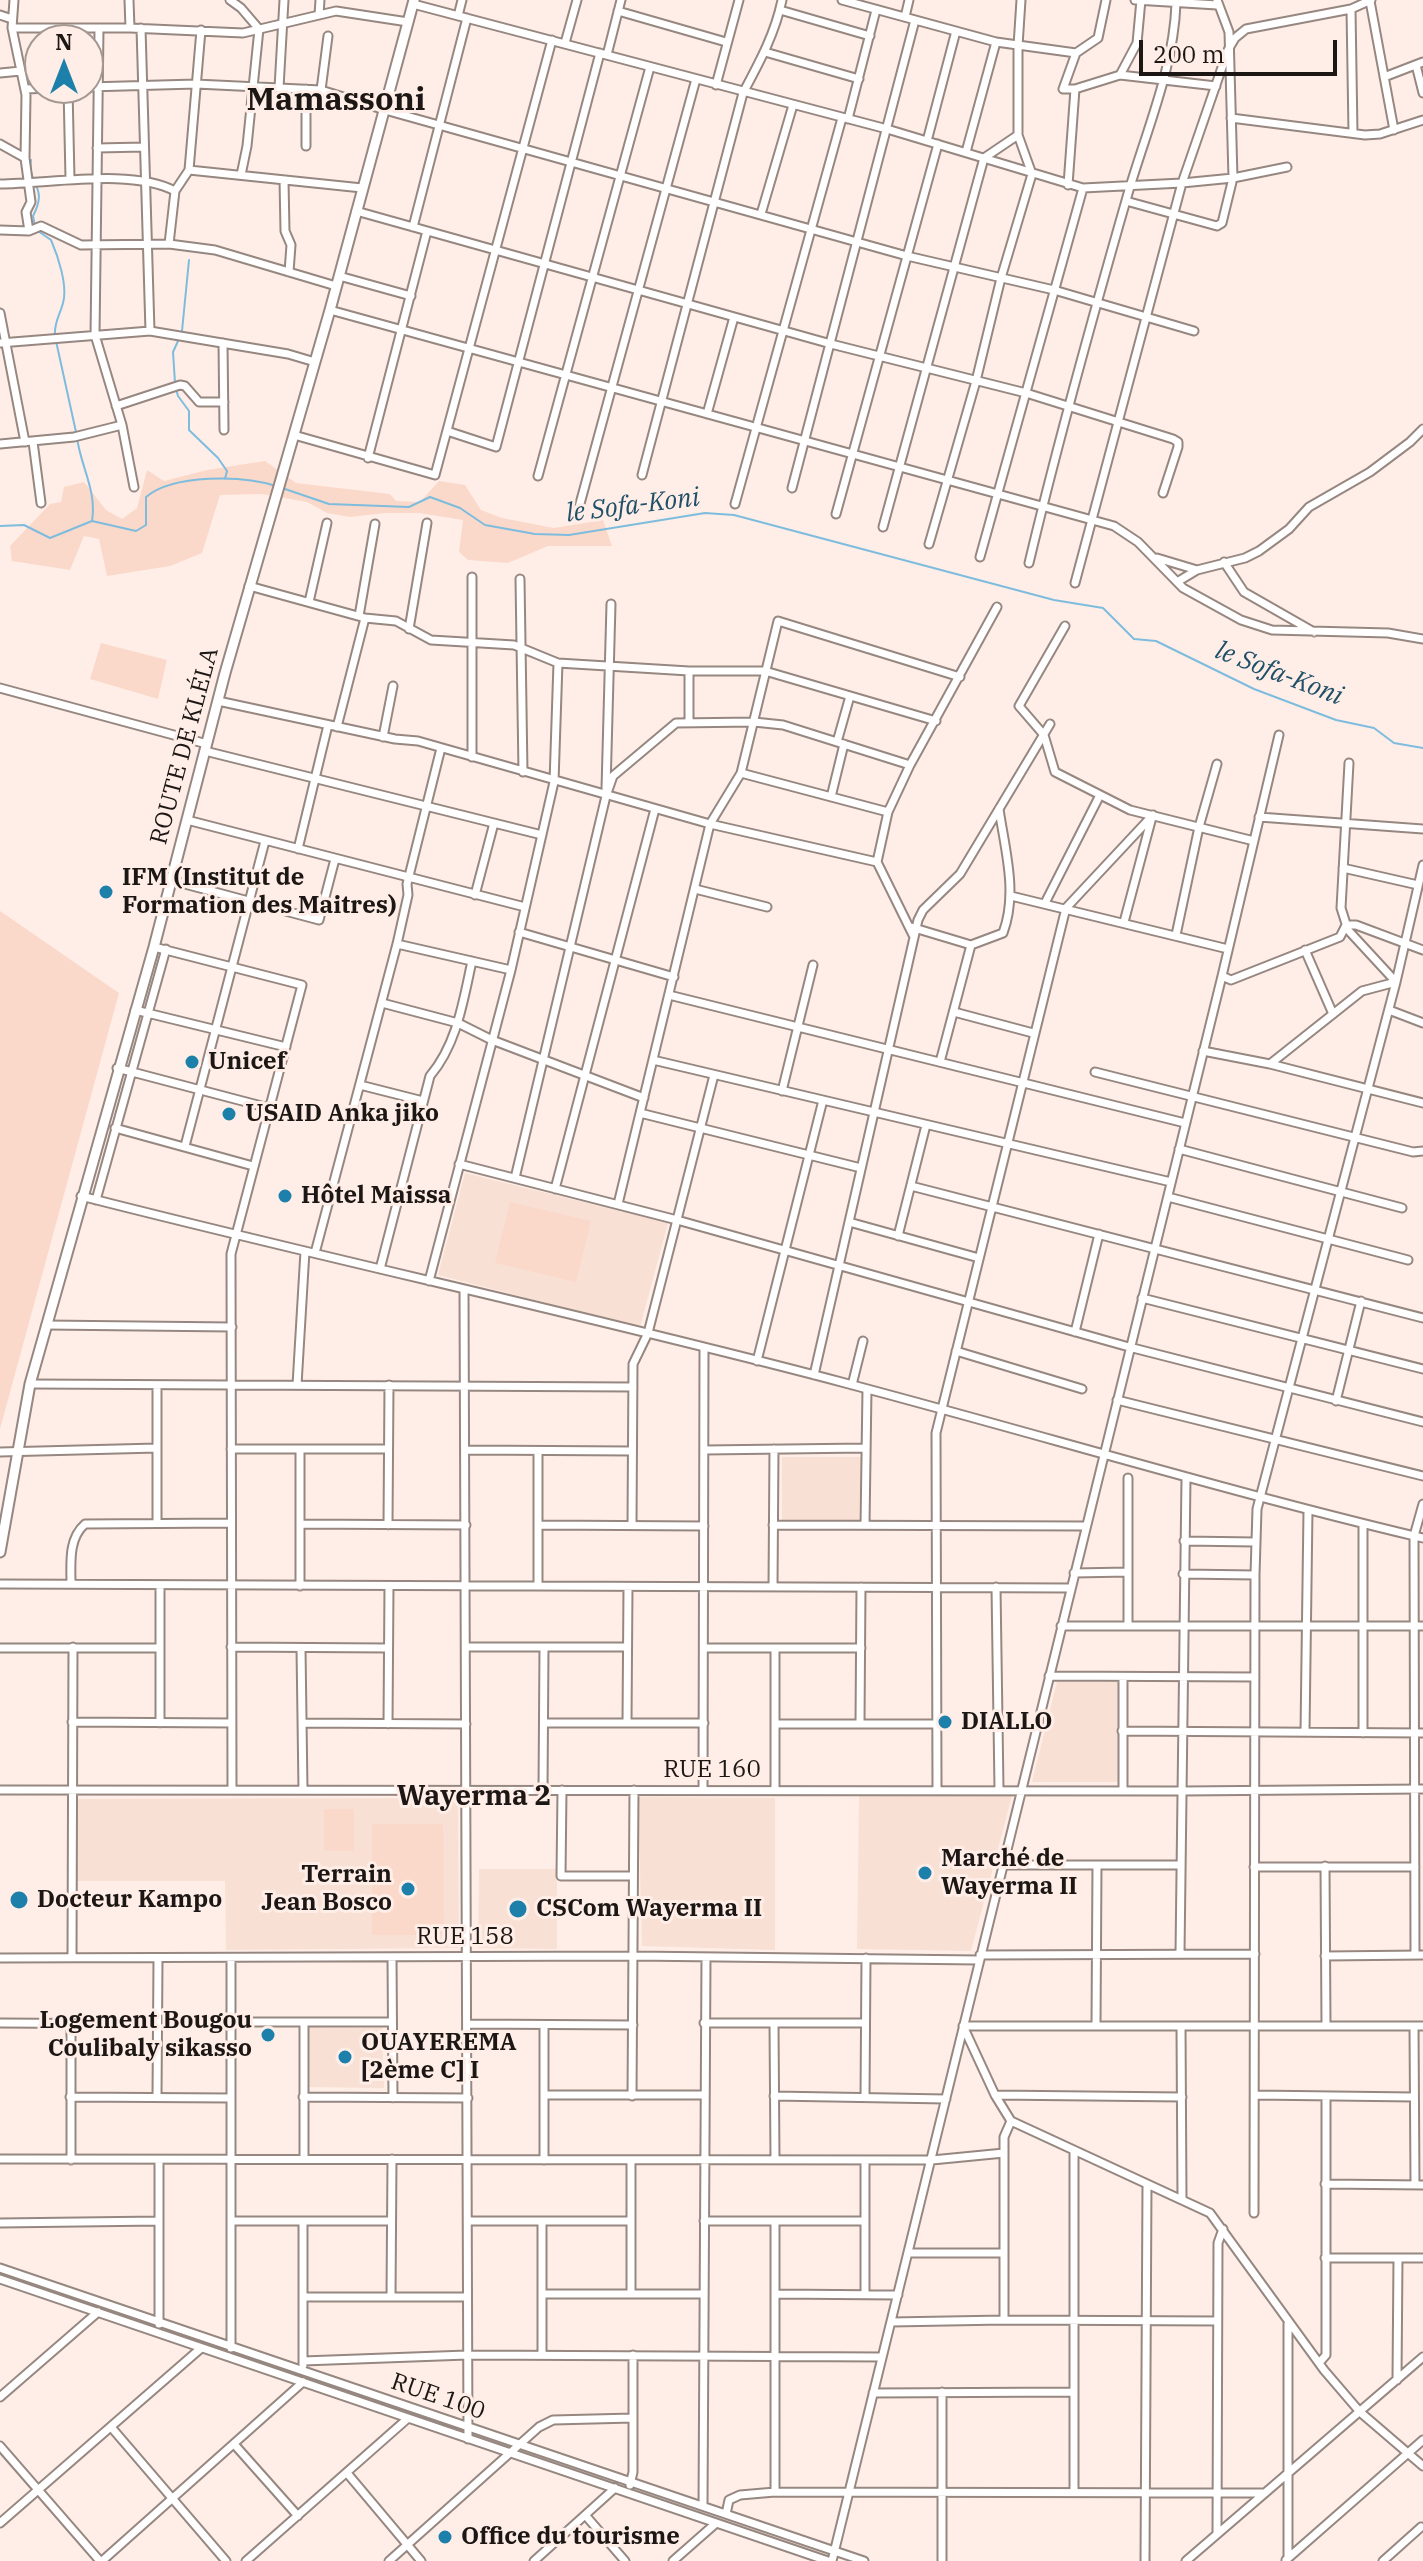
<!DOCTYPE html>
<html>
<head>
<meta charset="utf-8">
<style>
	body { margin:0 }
	#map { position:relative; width:1423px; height:2561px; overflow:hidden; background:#ffeee7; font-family:"IBM Plex Serif",serif }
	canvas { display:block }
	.north { position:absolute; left:24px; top:24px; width:80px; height:80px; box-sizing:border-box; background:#ffeee7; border:2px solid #a49893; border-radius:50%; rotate:0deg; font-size:22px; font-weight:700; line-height:32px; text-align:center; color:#1c1714 }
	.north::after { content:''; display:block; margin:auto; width:28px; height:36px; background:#1d80ab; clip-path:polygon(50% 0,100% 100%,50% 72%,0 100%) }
	.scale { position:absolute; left:1139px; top:40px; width:198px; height:36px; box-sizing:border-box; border:4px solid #1c1714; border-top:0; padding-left:10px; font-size:24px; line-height:28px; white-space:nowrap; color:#1c1714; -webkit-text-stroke:6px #ffeee7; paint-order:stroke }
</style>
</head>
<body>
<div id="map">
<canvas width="1423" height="2561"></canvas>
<div class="north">N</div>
<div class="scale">200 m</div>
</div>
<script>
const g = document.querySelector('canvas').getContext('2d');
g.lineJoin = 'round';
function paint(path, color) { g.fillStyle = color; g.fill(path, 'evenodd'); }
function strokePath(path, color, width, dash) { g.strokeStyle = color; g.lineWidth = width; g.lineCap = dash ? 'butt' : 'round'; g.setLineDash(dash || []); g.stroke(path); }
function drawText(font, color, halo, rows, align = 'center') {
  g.font = font + ' "IBM Plex Serif",serif'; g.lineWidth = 6; g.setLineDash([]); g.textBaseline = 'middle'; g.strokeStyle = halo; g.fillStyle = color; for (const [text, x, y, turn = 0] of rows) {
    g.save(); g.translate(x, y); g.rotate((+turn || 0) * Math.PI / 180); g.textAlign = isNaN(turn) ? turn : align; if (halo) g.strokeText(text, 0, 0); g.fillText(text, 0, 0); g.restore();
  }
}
const built = new Path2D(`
	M465,1173L668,1223L640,1327L438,1275Z
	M782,1457H861L859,1520L782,1523Z
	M1057,1682H1119V1782H1032Z
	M859,1796H1012L971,1951L857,1949Z
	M638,1797L775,1798V1950L642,1946Z
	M458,1798L459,1948L226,1950L225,1881H77V1799Z
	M479,1869H557V1949L478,1948Z
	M306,2027L382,2028L384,2088L307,2087Z`);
const green = new Path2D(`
	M265,461L296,483L390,494L396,501L420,502L439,481L465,485L481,510L502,518L554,528L603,520L612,546H548L508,563L468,560L459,552L463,520L419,513H385L350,517L327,513L307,502L262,494L220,495L202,553L170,566L107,576L99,539L84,536L70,570L12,561L10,546L50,504L61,502L64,487L84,482L106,510L122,519L137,508L147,470L164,481L207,470Z
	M101,643L167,660L158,699L90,679Z
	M0,911L119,993L0,1429Z
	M510,1202L591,1221L576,1282L495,1263Z
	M324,1809H354V1851H324Z
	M372,1824H443L444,1935H372Z`);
const stream = new Path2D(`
	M31,160C27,185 49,186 33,216L35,226
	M38,231L51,240C58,256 68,286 63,303C60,315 54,322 55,335
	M182,331L189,260
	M56,341L76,432
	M175,383L173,352L178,341
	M176,389L178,396L189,411V430L218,458L227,471L225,479
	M77,438C81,467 97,491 92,521
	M282,488L329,504L409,507L430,497L460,508L485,525L535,534L569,535L705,513L734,515L1054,600L1103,608L1134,639L1156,641L1254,689L1336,720L1374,728L1394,743L1423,748
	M0,526L24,525L50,538L92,521L136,531L146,525V497C173,474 243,475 276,486`);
const minor = new Path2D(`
	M129,0L130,28
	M230,0L241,8L259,29L247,146L241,175
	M842,0L996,42L1076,53
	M1106,0L1098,38L1076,53L1063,89H1075L1120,75L1216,86
	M1135,0L1217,5
	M1370,1L1394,130
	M413,4L887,129L1083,188L1182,183L1233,178L1287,167
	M1351,9L1353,133
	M780,10L870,36
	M618,11L726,42
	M0,15L12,19
	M319,15L320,0
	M458,16L462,0
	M905,17L909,0
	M12,28H130L243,33L336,11L408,22
	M141,28L150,331
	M99,29L95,335L122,425L134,487
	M565,43L577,0
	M765,52L859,79
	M607,55L621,0
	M1416,65L1423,93
	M0,73L21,71
	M1120,75L1137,43L1141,0
	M1384,77L1423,62
	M716,85L739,0
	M88,87L196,84L321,90L385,110L907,256L1054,290L1194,331
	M68,88L70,179
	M279,88L284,0
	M25,89L53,88
	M306,89V146
	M321,90L328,36
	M1231,118L1365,135L1380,134L1423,120
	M848,119L876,10
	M927,141L956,31
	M0,144L25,158
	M97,148L144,147
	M966,152L996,42
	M189,170L362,188
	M284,180L285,231L291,245L289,272
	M0,184C50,184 131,168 175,191
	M1068,185L1075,89
	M1126,201L1217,226L1222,223L1233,178L1229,32L1217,0
	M356,211L831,344L1026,393L1173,439L1178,442V447L1163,493
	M761,214L793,105
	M413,227L467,18
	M0,230L29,231L26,212L31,202L25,158L26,95L12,28L14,0
	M29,231L41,226L81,245L169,244L215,250L336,286
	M169,244L175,191L189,170L201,30
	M339,276L411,296
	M330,310L1114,526L1138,542L1183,588L1241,620L1272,630L1388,633L1423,639
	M0,313L25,442
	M0,343L150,331L288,354L315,362
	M223,343L224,430
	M116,406L180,385L185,386L199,402H224
	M707,414L734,317
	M447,431L496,447L600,53
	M294,435L435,475L552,40
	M33,442L41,503
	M0,444L74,437L122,425
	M368,458L427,231
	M642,475L743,93C759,63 775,34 782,0
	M538,476L650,67
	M792,488L915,20
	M735,504L842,118
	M578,511L696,79
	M836,514L938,144
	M883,527L984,158L1018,135
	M929,544L976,381L1001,278L1032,174L1018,135V46L1021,0
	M980,557L1083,188
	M1157,558L1197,570
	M1224,562L1244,592L1314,632
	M1029,563C1058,441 1092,319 1127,197C1145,134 1174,69 1176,3
	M472,577V757
	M520,579L523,772
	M1177,582L1197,570L1245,558L1259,551L1289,529L1309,507L1370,472L1410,442L1423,429
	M1075,583L1182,183L1228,50L1235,38L1246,29L1351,9L1371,0
	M249,586L365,618L396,621L431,640L514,645L558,663L689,671H765L936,721
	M309,602L327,523
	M359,616L375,524
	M1065,626L1019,706L1044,735L1055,772L1130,810L1254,841
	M409,629L427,523
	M689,671V723
	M0,688L207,744
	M218,701L395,739L418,741L710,824L877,862
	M337,727L365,618
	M383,737L393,686
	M837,742L850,696
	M205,751L542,835
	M606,789L611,604
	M831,797L844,744
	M888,812L741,773L778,621L960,677
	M1259,817L1423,829
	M187,820L525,907
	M298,849L328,725
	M1343,868L1418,885
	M170,880L319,920L335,859
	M695,889L767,907
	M475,895L494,823
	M1011,896L1228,949
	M1045,903L1100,795
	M1124,922L1152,817
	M911,927L971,945L1003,933C1018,893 1005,850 999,809
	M519,932L674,977
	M913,935L877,862L888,812L910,765L997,607
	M1176,935L1199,827L1217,764
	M397,944L511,970
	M154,947L302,985L231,1254L232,1790
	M1305,950L1333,1014
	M1222,976L1231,980L1340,937L1346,925H1356L1423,950
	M669,995L1185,1123
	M382,1003L458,1023L492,1040L644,1098
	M135,1010L286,1047
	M1389,1010L1423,1023
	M954,1012L1033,1033
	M1203,1051L1270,1064L1423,1103
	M653,1060L1171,1182
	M940,1062L971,945
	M1270,1064L1362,991L1396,982L1348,930L1341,908L1349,763
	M117,1068L269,1108
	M1095,1072L1413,1152L1423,1151
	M360,1085L423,1101
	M782,1091L813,965
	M640,1113L861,1168
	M115,1128L253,1166
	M185,1146L265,841
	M1179,1149L1402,1208
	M459,1164L677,1220L1129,1347L1423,1422
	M515,1178L606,796L613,776L676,723L754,722L783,725L910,765
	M911,1186L1423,1318
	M555,1189L655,809
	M81,1196C335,1261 592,1316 845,1383C1038,1434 1229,1492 1423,1538
	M1168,1197L1408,1260
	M96,1200L166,949
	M618,1204L710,824L741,773
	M849,1222L979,1258
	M898,1236L926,1125
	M315,1253L397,944L408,895L407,884L441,748
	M380,1269L430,1076C457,1044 463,1002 472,961
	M429,1281L511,970L554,782L558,663
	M464,1290L468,2439
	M1142,1298L1423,1369
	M46,1325L232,1327
	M1075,1332L1099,1234
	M956,1351L1082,1389
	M757,1361L823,1100
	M814,1375L918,920L923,910L960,874L1050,724
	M30,1384L633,1387
	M297,1385L305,1251
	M852,1385L863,1341
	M1117,1400L1423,1476
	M1336,1401L1361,1301
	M231,1449H388
	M466,1450L632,1451
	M705,1450L865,1448
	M0,1452L157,1448
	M157,1523V1385
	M300,1524L466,1525
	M388,1525L389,1385
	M538,1525L704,1526
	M632,1525L633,1364L648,1333L714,1075
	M773,1525L1086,1526
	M865,1525L867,1389
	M1363,1525V1733
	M1184,1541L1256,1542
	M1074,1573L1128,1572
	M1183,1574L1255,1575
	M0,1584L1070,1588
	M71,1584C71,1563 68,1539 85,1524L231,1523
	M300,1586V1449
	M538,1586V1451
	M773,1587L774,1449
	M996,1587L999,1789
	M1128,1625V1478
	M1061,1626H1423
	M231,1647L388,1648
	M467,1647H627
	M0,1648H159
	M301,1648L303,1790
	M704,1648H861
	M1049,1676L1255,1677
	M1123,1677V1790
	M72,1722L232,1723
	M627,1722L628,1587
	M160,1723V1586
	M302,1723L466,1724
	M544,1723H704
	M860,1723L861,1587
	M388,1724L389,1586
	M775,1724H936
	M1122,1731L1423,1733
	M1305,1732L1308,1510
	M937,1789L936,1433L1066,908L1153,815
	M0,1790L1182,1791L1423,1789
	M543,1790L544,1647
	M562,1790L561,1876H633
	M703,1790L704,1347
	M775,1790V1648
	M1002,1865H1181
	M1325,1866L1326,2025
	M1254,1867H1415
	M1180,1953L1186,1478
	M980,1955L1255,1954
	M1415,1955L1414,1536L1423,1504
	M1325,1956L1423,1955
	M392,1957L393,2098
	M0,1958L633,1956L979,1960
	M72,1958L73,1647
	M231,2022H391
	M304,2022V2159
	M0,2023L157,2024
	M704,2023H865
	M774,2023L775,2160
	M468,2024L633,2025
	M1096,2025L1097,1865
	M1181,2026L1182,2200
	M1414,2026L1415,2185
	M1423,2026H963L995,2095L1011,2121L1210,2213L1324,2370L1360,2412L1423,2466
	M544,2095H703
	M995,2095L1182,2097
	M1255,2095L1414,2097
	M632,2096L634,1790
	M774,2096L946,2099
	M70,2097L231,2098
	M157,2097L158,1960
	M303,2097L468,2098
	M865,2097L866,1958
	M1074,2150V2492
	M0,2159L932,2160L1004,2153
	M71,2160V2023
	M159,2160V2324
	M544,2160V2025
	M865,2160V2294
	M631,2161V2294
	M1325,2184L1423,2185
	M1254,2213L1255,1575L1257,1509L1396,982L1423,865
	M232,2221H391
	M303,2221V2365
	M468,2221H631
	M704,2221H865
	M0,2223L159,2221
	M909,2253H1004
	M1325,2258H1423
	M0,2268L864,2561
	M0,2279L828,2561
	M542,2294H704
	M775,2294L898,2295
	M304,2297H467
	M391,2297L392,2159
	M1004,2320V2137L1011,2121
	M891,2322L1004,2320L1217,2321
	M231,2348V1959
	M542,2355V2222
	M303,2361L467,2355L882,2357
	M1319,2363L1326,2355V2097
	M1397,2380L1398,2258
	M873,2393L1074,2392
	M0,2397L98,2312
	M111,2427L226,2561
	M234,2444L298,2516
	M0,2446L100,2561
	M347,2473L421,2561
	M630,2485L633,2472V2355
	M775,2492V2221
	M703,2506L706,1957
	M726,2514L729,2500L740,2495L775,2492L1265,2493
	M586,2516L625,2561
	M0,2523L200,2349
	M1217,2534L1218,2243L1223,2229
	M1288,2558V2324
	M1286,2560L1423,2440
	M102,2561L303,2382
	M246,2561L407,2419
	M389,2561L539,2427L553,2420L633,2418
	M534,2561L615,2488
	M673,2561L715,2524
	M832,2561L1222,976L1279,735
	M942,2561V2392
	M1145,2561L1147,2184
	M1186,2561L1423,2357
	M1383,2561L1421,2527`);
const major = new Path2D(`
	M0,1552L30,1384L154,947L225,673L330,310L414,0`);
const markers = [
	[106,892,8,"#1d80ab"],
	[192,1062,8,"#1d80ab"],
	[229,1114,8,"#1d80ab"],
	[285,1196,8,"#1d80ab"],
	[945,1722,8,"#1d80ab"],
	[925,1873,8,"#1d80ab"],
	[408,1889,8,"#1d80ab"],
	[19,1900,10,"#1d80ab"],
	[518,1909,10,"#1d80ab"],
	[268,2035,8,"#1d80ab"],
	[345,2057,8,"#1d80ab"],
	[445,2537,8,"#1d80ab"]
];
const streetNames = [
	["ROUTE DE KLÉLA",185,746,-75],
	["RUE 160",712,1770],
	["RUE 158",465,1937],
	["RUE 100",438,2397,19]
];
const poiNames = [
	["IFM (Institut de",122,878],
	["Formation des Maitres)",122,906],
	["Unicef",208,1062],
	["USAID Anka jiko",245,1114],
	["Hôtel Maissa",301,1196],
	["DIALLO",961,1722],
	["Marché de",941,1859],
	["Wayerma II",941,1887],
	["Terrain",392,1875,"right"],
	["Jean Bosco",392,1903,"right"],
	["Docteur Kampo",37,1900],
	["CSCom Wayerma II",536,1909],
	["Logement Bougou",252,2021,"right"],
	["Coulibaly sikasso",252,2049,"right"],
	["OUAYEREMA",361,2043],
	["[2ème C] I",361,2071],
	["Office du tourisme",461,2537]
];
const waterNames = [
	["le Sofa-Koni",633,506,-7],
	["le Sofa-Koni",1279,674,21]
];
const quarterNames = [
	["Wayerma 2",474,1797]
];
const districtNames = [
	["Mamassoni",336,101]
];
paint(built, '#f8e0d5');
paint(green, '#fbd9ca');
strokePath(stream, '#7ebcde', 2);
strokePath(minor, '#968780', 11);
strokePath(major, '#968780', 13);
strokePath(minor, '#fff', 7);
strokePath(major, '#fff', 9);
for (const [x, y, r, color] of markers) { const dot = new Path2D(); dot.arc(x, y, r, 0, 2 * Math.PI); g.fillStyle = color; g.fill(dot); strokePath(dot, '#ffeee7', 3); }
drawText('24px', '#1c1714', '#ffeee7', streetNames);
drawText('bold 24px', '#1c1714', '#ffeee7', poiNames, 'left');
drawText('italic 26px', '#1f5068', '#ffeee7', waterNames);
drawText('bold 28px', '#1c1714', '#ffeee7', quarterNames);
drawText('bold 32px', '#1c1714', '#ffeee7', districtNames);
</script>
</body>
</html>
